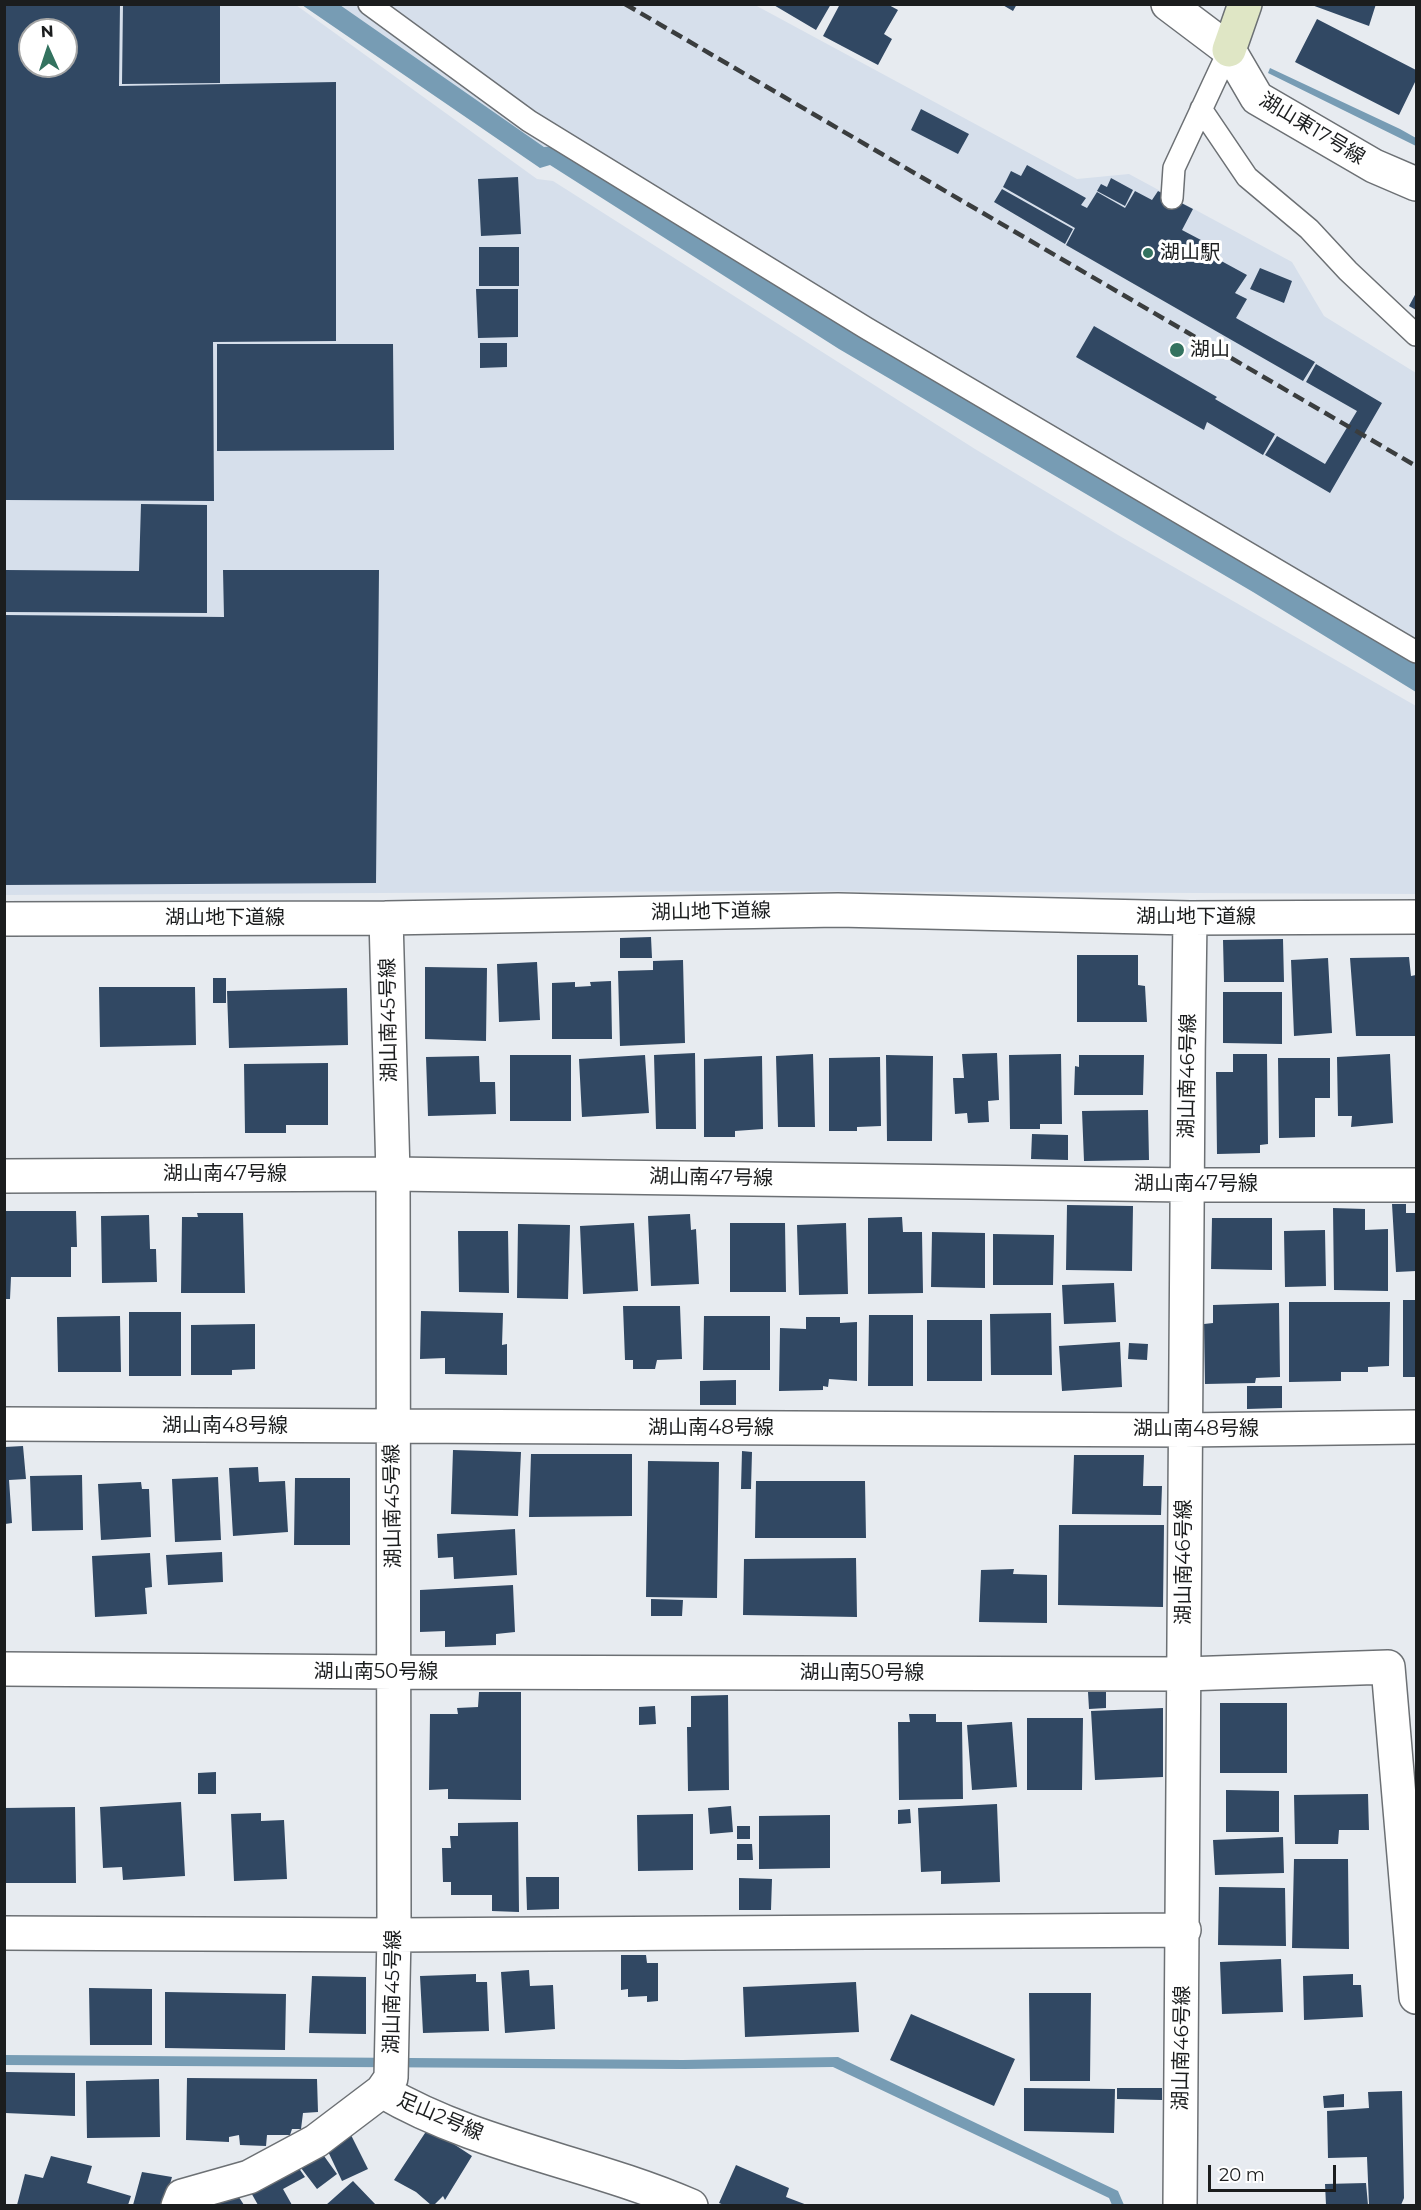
<!DOCTYPE html>
<html>
<head>
<meta charset="utf-8">
<style>
	body { margin:0 }
	#map { position:relative; width:1421px; height:2210px; overflow:hidden; background:#e7ebf0; font-family:Montserrat,sans-serif }
	canvas { display:block }
	.frame { position:absolute; inset:0; border:6px solid #1b1d1e; pointer-events:none }
	.north { position:absolute; left:18px; top:18px; width:60px; height:60px; box-sizing:border-box; background:#fff; border:2px solid #a4a5a5; border-radius:50%; rotate:357deg; font-size:16px; font-weight:700; line-height:24px; text-align:center; color:#1b1d1e }
	.north::after { content:''; display:block; margin:auto; width:21px; height:27px; background:#33725f; clip-path:polygon(50% 0,100% 100%,50% 72%,0 100%) }
	.scale { position:absolute; left:1208px; top:2165px; width:128px; height:27px; box-sizing:border-box; border:3px solid #1b1d1e; border-top:0; padding-left:8px; font-size:18px; line-height:21px; white-space:nowrap; color:#1b1d1e; -webkit-text-stroke:4px #fff; paint-order:stroke }
</style>
</head>
<body>
<div id="map">
<canvas width="1421" height="2210"></canvas>
<div class="frame"></div>
<div class="north">N</div>
<div class="scale">20 m</div>
</div>
<script>
const g = document.querySelector('canvas').getContext('2d');
g.lineJoin = 'round';
function paint(path, color) { g.fillStyle = color; g.fill(path, 'evenodd'); }
function strokePath(path, color, width, dash) { g.strokeStyle = color; g.lineWidth = width; g.lineCap = dash ? 'butt' : 'round'; g.setLineDash(dash || []); g.stroke(path); }
function drawText(font, color, halo, rows, align = 'center') {
  g.font = font + ' Montserrat,"Noto Sans JP",sans-serif'; g.lineWidth = 6; g.setLineDash([]); g.textBaseline = 'middle'; g.strokeStyle = halo; g.fillStyle = color; for (const [text, x, y, turn = 0] of rows) {
    g.save(); g.translate(x, y); g.rotate((+turn || 0) * Math.PI / 180); g.textAlign = isNaN(turn) ? turn : align; if (halo) g.strokeText(text, 0, 0); g.fillText(text, 0, 0); g.restore();
  }
}
const built = new Path2D(`
	M4,5H296L537,179L553,181L975,449L1118,535L1416,706V894L759,891L5,895ZM30,30H66V66H30Z
	M340,5H755L1077,179L1129,174L1292,262L1324,316L1416,373V663L544,147Z`);
const water = new Path2D(`
	M302,5H340L544,147L562,146L1416,663V692L1253,592L839,349L550,165L540,168Z
	M1270,68L1400,129L1416,138V146L1268,73Z
	M4,2055L683,2060L838,2057L1118,2191L1124,2205H1112L1109,2198L833,2067L685,2069L5,2065Z`);
const building = new Path2D(`
	M4,4H120L119,86L336,82V341L213,342L214,501L4,500ZM30,30H66V66H30Z
	M123,4H220V83L122,84Z
	M772,4H831L816,30Z
	M840,4H887L898,10L884,34L892,39L878,65L823,36Z
	M1001,4H1017L1013,11Z
	M1309,4H1376L1369,26Z
	M1317,19L1416,70V80L1399,115L1295,62Z
	M921,109L969,134L958,154L911,130Z
	M1027,165L1086,198L1081,205L1087,208L1097,192L1125,208L1135,191L1152,200L1158,191L1193,209L1182,230L1218,249L1214,257L1247,275L1235,293L1247,299L1236,318L1315,362L1303,381L1066,245L1075,228L1003,187L1011,171L1021,176Z
	M518,177L521,234L481,236L478,179Z
	M1111,178L1133,190L1125,206L1097,191L1101,184L1107,187Z
	M1002,189L1073,229L1065,244L994,202Z
	M479,247H519V286H479Z
	M1260,268L1292,281L1284,303L1250,289Z
	M476,289H518V337L478,338Z
	M1416,293V310L1409,306Z
	M1094,326L1217,397L1215,399L1275,434L1263,455L1207,422L1204,430L1076,357Z
	M480,343H507V367L480,368Z
	M217,344H393L394,450L217,451Z
	M1316,364L1382,403L1330,493L1265,455L1277,436L1325,464L1357,411L1306,382Z
	M141,504L207,505V613L4,612V570L139,571Z
	M223,570H379L376,883L4,885V615L224,617Z
	M651,937L652,958H620V938Z
	M1283,939L1284,982H1224L1223,940Z
	M1077,955H1138V985L1145,986L1147,1022H1077Z
	M1409,957L1411,976L1416,975V1036H1356L1350,958Z
	M1328,958L1332,1033L1294,1036L1291,960Z
	M683,960L685,1043L620,1046L618,971L653,970V961Z
	M537,962L540,1020L499,1022L497,964Z
	M425,967L487,968L486,1041L425,1039Z
	M213,978H226V1003H213Z
	M611,981L612,1039H552V983L575,982V987L591,986L590,982Z
	M99,987H195L196,1045L100,1047Z
	M347,988L348,1045L229,1048L227,991Z
	M1223,992H1282V1044L1223,1043Z
	M695,1053L696,1129H656L654,1055Z
	M997,1053L999,1100L988,1101L989,1122L968,1123L967,1113L955,1114L953,1078H964L962,1054Z
	M813,1054L815,1127H778L776,1056Z
	M1061,1054L1062,1124H1040V1129H1010L1009,1055Z
	M1233,1054H1267L1268,1144L1260,1145V1153L1217,1154L1216,1072H1233Z
	M1390,1054L1393,1123L1351,1127L1352,1116H1338L1337,1057Z
	M510,1055H571V1121H510Z
	M645,1055L649,1113L582,1117L579,1059Z
	M886,1055L933,1056L932,1141H887Z
	M1079,1055H1144L1143,1095H1074L1075,1066L1079,1067Z
	M479,1056L480,1082H495L496,1114L428,1116L426,1057Z
	M762,1056L763,1129L735,1131V1137H704V1059Z
	M880,1057L881,1126L857,1127V1131H829V1058Z
	M1278,1058H1330V1098H1315V1137L1279,1138Z
	M328,1063V1125H286V1133H245L244,1064Z
	M1148,1110L1149,1160L1084,1161L1082,1111Z
	M1032,1134L1068,1135V1160L1031,1159Z
	M1392,1204H1406V1213H1416V1271L1396,1272Z
	M1067,1205L1133,1206L1132,1271L1066,1270Z
	M1333,1208L1365,1209V1230L1388,1229V1291L1334,1290Z
	M4,1211H76L77,1247H71V1277H11L10,1299H4Z
	M197,1213H243L245,1293H181L182,1217H198Z
	M690,1214L691,1230L696,1229L699,1284L651,1286L648,1216Z
	M149,1215L150,1249H156L157,1282L102,1283L101,1216Z
	M902,1217L903,1232H922L923,1293L868,1294V1218Z
	M1212,1218H1272V1270L1211,1269Z
	M634,1223L638,1291L583,1294L580,1226Z
	M730,1223H785L786,1292H730Z
	M846,1223L848,1294L799,1295L797,1225Z
	M518,1224L570,1225L568,1299L517,1298Z
	M1325,1230L1326,1286L1285,1287L1284,1231Z
	M458,1231H508L509,1293L459,1292Z
	M932,1232L985,1233V1288L931,1287Z
	M993,1234L1054,1235L1053,1285H993Z
	M1114,1283L1116,1322L1064,1324L1062,1285Z
	M1403,1300H1416V1377H1403Z
	M1289,1302H1390L1389,1366L1368,1367V1372H1341V1381L1289,1382Z
	M1279,1303L1280,1377L1256,1378L1255,1383L1205,1384L1204,1324L1213,1323V1305Z
	M623,1306H680L682,1359L657,1360L655,1369H633V1360H625Z
	M421,1311L503,1313L502,1345L507,1344V1375L445,1374V1358L420,1359Z
	M129,1312H181V1376H129Z
	M1051,1313L1052,1375H991L990,1314Z
	M869,1315H913V1386H868Z
	M120,1316L121,1372H58L57,1317Z
	M704,1316H770V1370H703Z
	M806,1317H840V1323L857,1322V1381L829,1379L828,1387L823,1386V1390L779,1391L780,1328L806,1329Z
	M927,1320H982V1381H927Z
	M255,1324V1369L232,1370V1375H191V1325Z
	M1120,1342L1122,1387L1062,1391L1059,1346Z
	M1129,1343L1148,1344L1147,1360L1128,1359Z
	M736,1380V1405H700V1381Z
	M1247,1386H1282V1408L1247,1409Z
	M23,1446L26,1479L9,1480L12,1523L5,1524V1447Z
	M453,1450L521,1452L518,1516L451,1514Z
	M742,1451L752,1452L751,1489H741Z
	M531,1454H632V1516L529,1517Z
	M1074,1455H1144L1143,1486H1162L1161,1515L1072,1514Z
	M648,1461L719,1462L717,1598L646,1597Z
	M258,1467L259,1482L285,1481L288,1532L233,1536L229,1468Z
	M82,1475L83,1530L32,1531L30,1476Z
	M218,1477L221,1540L175,1542L172,1479Z
	M295,1478H350V1545H294Z
	M756,1481H865L866,1538H755Z
	M141,1482L142,1489H149L151,1537L101,1540L98,1484Z
	M1059,1525H1164L1163,1607L1058,1605Z
	M515,1529L517,1575L454,1579L453,1557L438,1558L437,1534Z
	M222,1552L223,1582L168,1585L166,1555Z
	M150,1553L152,1587L145,1588L147,1614L95,1617L92,1556Z
	M856,1558L857,1617L743,1615L744,1559Z
	M1014,1569L1013,1574L1047,1575V1623L979,1622L981,1570Z
	M513,1585L515,1632L496,1634V1645L445,1647V1631L420,1632V1590Z
	M651,1599L683,1600L682,1616H651Z
	M479,1692H521V1800L448,1799V1789L429,1790L430,1714H458L457,1708L478,1707Z
	M1088,1692H1106V1708L1089,1709Z
	M728,1695L729,1790L688,1791L687,1727H691V1696Z
	M1220,1703H1287V1773H1220Z
	M655,1706L656,1724L639,1725V1707Z
	M1163,1708V1777L1095,1780L1091,1711Z
	M909,1714H936V1722H962L963,1799L899,1800L898,1722H910Z
	M1027,1718H1083L1082,1790H1027Z
	M1012,1722L1017,1787L972,1790L967,1725Z
	M216,1772V1794H198V1773Z
	M1226,1790L1279,1791V1832H1226Z
	M1368,1794L1369,1830H1339L1338,1844H1295L1294,1795Z
	M181,1802L185,1876L123,1880L122,1867L103,1868L100,1807Z
	M997,1804L1000,1882L941,1884V1871L921,1872L918,1808Z
	M731,1806L733,1832L710,1834L708,1808Z
	M75,1807L76,1883H4V1808Z
	M910,1809L911,1823L898,1824V1810Z
	M261,1813V1821L284,1820L287,1879L234,1881L231,1814Z
	M693,1814V1870L638,1871L637,1815Z
	M830,1815V1868L759,1869V1816Z
	M518,1822L519,1912L492,1911V1895H451V1882H443L442,1848H451L450,1836H458V1823Z
	M737,1826H750V1839H737Z
	M1283,1837L1284,1873L1215,1875L1213,1840Z
	M737,1844H752L753,1860H737Z
	M1294,1859H1348L1349,1949L1292,1948Z
	M526,1877H559V1909L527,1910Z
	M739,1878L772,1879L771,1910H739Z
	M1219,1887L1285,1888L1286,1946L1218,1945Z
	M621,1955H646L647,1963H658V2001L647,2002V1996L628,1997V1989L621,1990Z
	M1281,1959L1283,2012L1222,2014L1220,1962Z
	M529,1970L530,1986L553,1985L555,2029L505,2033L501,1972Z
	M476,1974V1982H487L489,2031L423,2033L420,1976Z
	M1353,1974V1985H1361L1363,2017L1304,2020L1303,1976Z
	M312,1976L366,1977V2034L309,2033Z
	M856,1982L859,2032L745,2037L743,1987Z
	M89,1988L152,1989V2045H90Z
	M165,1992L286,1994L285,2050L165,2048Z
	M1029,1993H1091L1090,2081H1030Z
	M911,2014L1015,2059L994,2106L890,2060Z
	M6,2072L75,2073V2116L5,2113Z
	M187,2078L317,2079L318,2112L303,2113L301,2129H292L290,2135H267L266,2146L240,2145L239,2135L229,2137V2142L186,2140Z
	M159,2079L160,2137L87,2138L86,2081Z
	M1024,2088L1115,2089L1114,2133L1024,2131Z
	M1117,2088H1162V2100L1117,2099Z
	M1402,2091L1404,2198L1401,2205H1369L1367,2157L1328,2158L1327,2111L1369,2108L1368,2092Z
	M1344,2094V2107L1324,2108L1323,2096Z
	M347,2127L368,2169L342,2181L325,2145Z
	M427,2130L446,2139L472,2156L445,2200L443,2196L434,2205H431L416,2192L394,2180Z
	M319,2149L337,2174L317,2189L298,2164Z
	M51,2156L92,2166L87,2183L131,2196L128,2205H17L25,2174L43,2178Z
	M296,2164L305,2177L283,2189L292,2205H258L249,2189Z
	M736,2165L789,2188L786,2197L807,2205H724L719,2203Z
	M142,2172L172,2177L164,2205H133Z
	M353,2181L376,2205H326Z
	M1366,2183L1368,2205H1326L1325,2184Z
	M235,2191L244,2205H210Z`);
const lane = new Path2D(`
	M369,4L529,121L866,328L1416,652
	M1201,109L1247,177L1309,229L1348,271L1416,335
	M1172,198L1174,168L1229,50`);
const street = new Path2D(`
	M1168,4L1229,50L1257,98L1374,166L1416,184
	M4,919L386,918L838,910L1190,918L1416,917
	M4,1176L393,1174L1186,1185H1416
	M4,1424L1184,1430L1416,1427
	M4,1669L394,1672L1185,1674L1388,1667L1416,1997
	M4,1933L394,1935L1184,1930
	M382,2091L391,2078L394,1935L393,1174L386,918
	M178,2206L182,2196L249,2177L316,2141L382,2091C477,2147 590,2162 691,2206
	M1180,2206C1187,1776 1183,1347 1190,918`);
const secondary = new Path2D(`
	M1229,50L1245,4`);
const rail = new Path2D(`
	M625,4L1416,466`);
const markers = [
	[1148,253,6,"#33725f"],
	[1177,350,8,"#33725f"]
];
const streetNames = [
	["湖山東17号線",1312,129,31],
	["湖山地下道線",711,912,-1],
	["湖山地下道線",1196,917],
	["湖山地下道線",225,918],
	["湖山南45号線",389,1020,-91],
	["湖山南46号線",1188,1076,-89],
	["湖山南47号線",225,1174],
	["湖山南47号線",711,1178,1],
	["湖山南47号線",1196,1184],
	["湖山南48号線",225,1426],
	["湖山南48号線",711,1428],
	["湖山南48号線",1196,1429],
	["湖山南45号線",393,1506,-91],
	["湖山南46号線",1184,1562,-90],
	["湖山南50号線",376,1672],
	["湖山南50号線",862,1673],
	["湖山南45号線",393,1992,-89],
	["湖山南46号線",1182,2048,-89],
	["足山2号線",440,2117,23]
];
const poiNames = [
	["湖山駅",1160,253],
	["湖山",1190,350]
];
paint(built, '#d6dfeb');
paint(water, '#779cb4');
paint(building, '#314863');
strokePath(lane, '#6c7074', 24);
strokePath(street, '#6c7074', 36);
strokePath(secondary, '#6c7074', 36);
strokePath(lane, '#fff', 21);
strokePath(street, '#fff', 33);
strokePath(secondary, '#dfe6c5', 33);
strokePath(rail, '#3a3d3e', 4.5, [12, 6]);
for (const [x, y, r, color] of markers) { const dot = new Path2D(); dot.arc(x, y, r, 0, 2 * Math.PI); g.fillStyle = color; g.fill(dot); strokePath(dot, '#fff', 2); }
drawText('20px', '#1b1d1e', '#fff', streetNames);
drawText('20px', '#1b1d1e', '#fff', poiNames, 'left');
</script>
</body>
</html>
